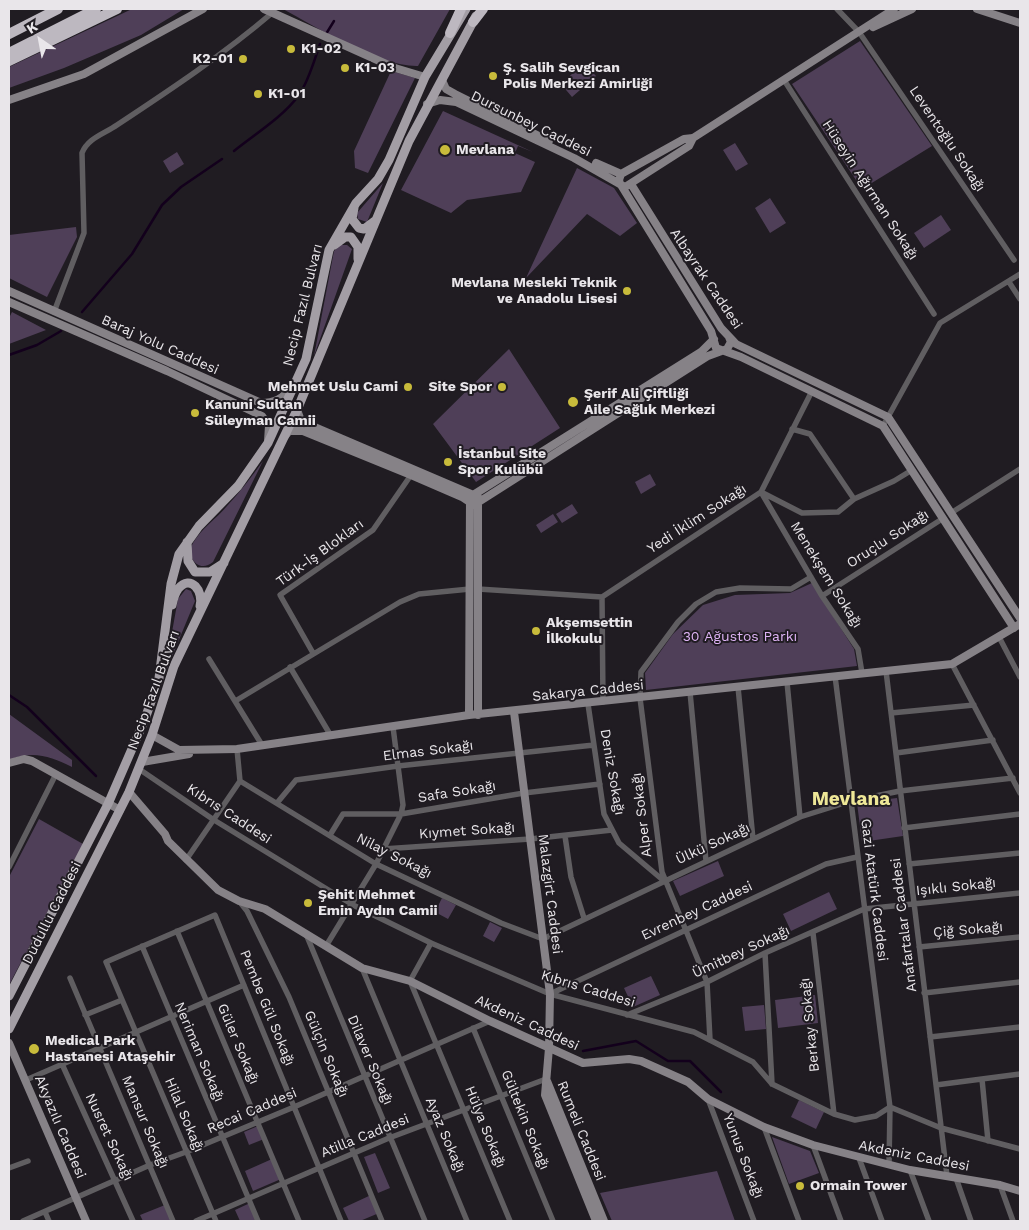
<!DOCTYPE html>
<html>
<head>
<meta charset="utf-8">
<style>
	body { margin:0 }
	#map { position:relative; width:1029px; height:1230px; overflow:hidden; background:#201c22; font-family:"Work Sans",sans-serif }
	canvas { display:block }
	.frame { position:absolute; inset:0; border:10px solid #e9e6ea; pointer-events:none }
	.north { position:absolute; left:15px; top:15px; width:50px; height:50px; -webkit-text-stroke:4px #201c22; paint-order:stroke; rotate:327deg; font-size:14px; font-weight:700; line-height:20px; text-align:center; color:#e9e6ea }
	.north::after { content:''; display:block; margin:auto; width:18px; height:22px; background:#e9e6ea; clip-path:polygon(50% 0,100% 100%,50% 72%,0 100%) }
</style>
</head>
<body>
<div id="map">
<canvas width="1029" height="1230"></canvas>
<div class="frame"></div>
<div class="north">K</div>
</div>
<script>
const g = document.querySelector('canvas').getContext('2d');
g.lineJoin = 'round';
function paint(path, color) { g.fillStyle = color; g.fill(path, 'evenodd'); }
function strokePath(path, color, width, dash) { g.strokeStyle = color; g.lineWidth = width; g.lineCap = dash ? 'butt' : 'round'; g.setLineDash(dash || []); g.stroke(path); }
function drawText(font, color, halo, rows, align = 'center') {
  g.font = font + ' "Work Sans",sans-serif'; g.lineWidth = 4; g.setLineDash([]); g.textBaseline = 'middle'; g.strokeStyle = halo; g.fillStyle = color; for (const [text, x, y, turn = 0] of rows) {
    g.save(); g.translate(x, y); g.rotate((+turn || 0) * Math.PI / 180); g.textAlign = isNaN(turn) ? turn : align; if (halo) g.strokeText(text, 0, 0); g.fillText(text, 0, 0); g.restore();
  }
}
const green = new Path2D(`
	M132,9H184L141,35L64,68L9,88V67Z
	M283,9H450L418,66C379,67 318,28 283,9Z
	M860,41L932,146L862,189L792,84Z
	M584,63L596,76L572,97L561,84Z
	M391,71L415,78L368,173L355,168L354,151Z
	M443,111L533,152L518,146L515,153L535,162L521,192L467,200L451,213L401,190Z
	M735,143L748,164L736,171L723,150Z
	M177,152L184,164L170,173L163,161Z
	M577,168L614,188L637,223L620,236L587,214L526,278Z
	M383,183L367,222L358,219L357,213Z
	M770,198L786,223L770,233L755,208Z
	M941,215L951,230L924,248L914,233Z
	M76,227L77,237L47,297L9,278V235Z
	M340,245H347L352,249L314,356L334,251Z
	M12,312L46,330L9,344V318Z
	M509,349L560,428L476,482L433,424Z
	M263,461L213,562C199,574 185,557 193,543C201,529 217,518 227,506C240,492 252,476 263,461Z
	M650,474L656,485L641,494L635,482Z
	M572,504L578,513L562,523L556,514Z
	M553,514L558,522L541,533L536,525Z
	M812,583L854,649L857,666L646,690L645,673L673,634L703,605L735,595L790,593Z
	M186,589L191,591L195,601L164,676L178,599Z
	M9,714L72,760V767C51,756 32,750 9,760Z
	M897,798L903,836L862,842L857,803Z
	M39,819L83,844L9,985V877Z
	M718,861L724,876L680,896L673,881Z
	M829,892L837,909L791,931L783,914Z
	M442,898L456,905L448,919L435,912Z
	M490,922L502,928L494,942L483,936Z
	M651,976L660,995L633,1007L624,988Z
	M815,995L818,1023L778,1028L775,1000Z
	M764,1005L766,1029L745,1031L742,1007Z
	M799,1100L824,1112L816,1129L791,1117Z
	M258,1126L264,1139L249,1145L244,1132Z
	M772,1137L810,1151L819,1173L789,1184Z
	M375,1153L390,1188L378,1193L364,1157Z
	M272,1159L281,1179L253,1191L245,1171Z
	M717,1171L735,1221H612L600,1193Z
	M371,1195L379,1213L360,1221H349L343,1208Z
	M250,1203L258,1221H240L235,1210Z
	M165,1205L171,1221H143L140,1215Z`);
const stream = new Path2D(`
	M326,34L334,21
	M234,151C255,134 283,117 299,95C309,80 314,61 320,44
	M82,312L132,254L162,205L181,187L222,159
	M9,355L37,345L61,331
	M9,695L27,707L96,776
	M583,1051L636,1041L668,1061H690L721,1092`);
const street = new Path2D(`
	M837,9L859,32L1014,260
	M784,80L934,314
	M1009,282L1020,299
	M54,312L84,233L82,153C88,138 104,134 117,125C170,90 224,54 272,13
	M883,426L940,323L1020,274
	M792,429L810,434L854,499L894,481L912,470
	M761,492L822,596L858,649L862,673
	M761,492L802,513L838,512L854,499
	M951,513L1020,469
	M478,589L602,597L761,492L812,391
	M822,596L942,519
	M602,597L603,702
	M999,637L1020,677
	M313,653L280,595L373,530L411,475
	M209,659L262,745
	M952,664L1020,793
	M290,667L331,736
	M886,671L947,1176
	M835,676L890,1107L889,1165
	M787,682L800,817
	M738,687L753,839
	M690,692L706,861
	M237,700L400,602L419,594L470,589
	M588,704L604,814L619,843L664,881
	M891,713L974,705
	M896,753L993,740
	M139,769L214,820L353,905L431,943L550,994L694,1032L753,1062L772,1084L834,1114L855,1120L876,1116L890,1107L941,1128L1020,1149
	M240,781L376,864L501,923L543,939L800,817L851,801L900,791L1013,778
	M277,803L296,780L398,766L594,745
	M904,828L1020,814
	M330,835L343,814H401L524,793L600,784
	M565,836L571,877L584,918
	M383,849L530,839L612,830
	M186,860L240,781L237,749
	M909,864L1020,853
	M9,867L56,774
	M239,901L247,911L289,997L382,1221
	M177,931L299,1221
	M813,933L834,1114
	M306,934L425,1221
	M431,943L410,981L510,1221
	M142,946L258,1221
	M326,946L376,864L401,814L403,805L393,727
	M919,947L1020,937
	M765,953L772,1084
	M362,968L467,1221
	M70,978L173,1221
	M924,993L1020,982
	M550,994L826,864L857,857
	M85,1015L122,1000
	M627,1015L707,982L765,953L864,909L1020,893
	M473,1028L553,1221
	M930,1037L1020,1027
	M710,1040L707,982L662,872L640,698L641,672L678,622L696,604L716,592L740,588L791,589L811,577
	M62,1064L133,1221
	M982,1079L988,1141
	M26,1080L244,985
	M936,1085L1020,1074
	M708,1099L754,1221
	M764,1127L799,1221
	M813,1145L841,1221
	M859,1158L882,1221
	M9,1168L28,1161
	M910,1170L929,1221
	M956,1178L971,1221
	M1000,1185L1013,1221
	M45,1212L49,1221
	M23,1221L150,1165L186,1152L294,1107L490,1021
	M196,1221L389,1138L546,1079
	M216,1221L106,962L215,915L341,1221`);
const secondary = new Path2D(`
	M264,9L395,68L425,77
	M977,9L1020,23
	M873,27L912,9
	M442,80L446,89L455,94L549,141
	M9,100L84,74L203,9
	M427,104L440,100L456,102L574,158L625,187L689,146L693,138
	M596,163L621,174
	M620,184L619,180L621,174L684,139L693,138L894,9
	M631,184L721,328L736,344L888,417L1020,618
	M621,185L711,331L716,348L741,357L883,426L1014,628
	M9,291L261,403C275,403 282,399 291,388
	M9,302L167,371L262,416L269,426L268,441
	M297,410L300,418L305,423L478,497V715
	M285,436L289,431H303L411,475L462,497L474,505L708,356L727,349L731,342L729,337
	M514,712L550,994L549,1048L545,1095L596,1221
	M469,715L470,497L701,352L714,339
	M152,735L179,750L237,749L469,715L952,664L1020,624
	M142,762L189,754
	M9,763L24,759L32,761L120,810
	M129,792L165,834L168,841L218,890L239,901L265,909L362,968L410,981L490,1021L583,1063L629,1059L641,1061L688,1082L708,1099L764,1127L813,1145L910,1170L1000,1185L1020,1191
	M9,1043L86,1221
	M547,1081L604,1221`);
const primary = new Path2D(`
	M354,208L352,219L359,228L364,229L376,220
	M334,245L345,237H351L358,247V259
	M187,542L188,561L195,572H210L224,563
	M172,605C173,600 175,593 178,589C191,573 204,592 200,606
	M9,996L108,804L145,719L159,678L171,584L179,554L199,526L238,486L268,443L306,359L329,250L356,203L378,179L389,160L425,77L466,9
	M9,1029L129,792L152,735L174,666L297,410L409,141L476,16`);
const highway = new Path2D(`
	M473,22L483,9
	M450,33L461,9
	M9,34L58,9
	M9,53L96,9
	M9,61L117,9`);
const markers = [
	[291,49,5,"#c8bb3b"],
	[243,59,5,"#c8bb3b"],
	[345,68,5,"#c8bb3b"],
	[493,76,5,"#c8bb3b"],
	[258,94,5,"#c8bb3b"],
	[445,150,6,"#c8bb3b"],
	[627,291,5,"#c8bb3b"],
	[408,387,5,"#c8bb3b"],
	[502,387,5,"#c8bb3b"],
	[573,402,6,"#c8bb3b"],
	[195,413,5,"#c8bb3b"],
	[448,462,5,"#c8bb3b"],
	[536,631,5,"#c8bb3b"],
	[308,903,5,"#c8bb3b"],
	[34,1049,6,"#c8bb3b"],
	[800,1186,5,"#c8bb3b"]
];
const poiNames = [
	["K1-02",301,49],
	["K2-01",233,59,"right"],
	["K1-03",355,68],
	["Ş. Salih Sevgican",503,68],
	["Polis Merkezi Amirliği",503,84],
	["K1-01",268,94],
	["Mevlana",456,150],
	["Mevlana Mesleki Teknik",617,283,"right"],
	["ve Anadolu Lisesi",617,299,"right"],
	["Mehmet Uslu Cami",398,387,"right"],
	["Site Spor",492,387,"right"],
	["Şerif Ali Çiftliği",584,394],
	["Aile Sağlık Merkezi",584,410],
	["Kanuni Sultan",205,405],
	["Süleyman Camii",205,421],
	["İstanbul Site",458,454],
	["Spor Kulübü",458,470],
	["Akşemsettin",546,623],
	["İlkokulu",546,639],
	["Şehit Mehmet",318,895],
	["Emin Aydın Camii",318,911],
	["Medical Park",45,1041],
	["Hastanesi Ataşehir",45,1057],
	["Ormain Tower",810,1186]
];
const streetNames = [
	["Dursunbey Caddesi",531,124,26],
	["Leventoğlu Sokağı",947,139,56],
	["Hüseyin Ağırman Sokağı",870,190,57],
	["Albayrak Caddesi",706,279,56],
	["Necip Fazıl Bulvarı",303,305,-76],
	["Baraj Yolu Caddesi",160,345,24],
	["Yedi İklim Sokağı",697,519,-33],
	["Oruçlu Sokağı",888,539,-33],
	["Türk-İş Blokları",320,553,-36],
	["Menekşem Sokağı",826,575,58],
	["Necip Fazıl Bulvarı",154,690,-70],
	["Sakarya Caddesi",588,691,-6],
	["Elmas Sokağı",428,751,-7],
	["Deniz Sokağı",612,772,80],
	["Safa Sokağı",457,792,-9],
	["Kıbrıs Caddesi",229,814,33],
	["Alper Sokağı",642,815,-97],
	["Kıymet Sokağı",467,831,-4],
	["Ülkü Sokağı",713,844,-25],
	["Nilay Sokağı",394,856,27],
	["Işıklı Sokağı",956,887,-6],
	["Gazi Atatürk Caddesi",874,890,83],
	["Malazgirt Caddesi",550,894,83],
	["Evrenbey Caddesi",697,911,-25],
	["Dudullu Caddesi",52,913,-63],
	["Anafartalar Caddesi",904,925,-97],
	["Çiğ Sokağı",968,930,-5],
	["Ümitbey Sokağı",741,952,-25],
	["Kıbrıs Caddesi",588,989,17],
	["Pembe Gül Sokağı",267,1008,68],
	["Akdeniz Caddesi",527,1023,25],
	["Berkay Sokağı",810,1025,-96],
	["Güler Sokağı",238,1044,67],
	["Neriman Sokağı",199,1052,67],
	["Gülçin Sokağı",326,1054,67],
	["Dilaver Sokağı",370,1060,67],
	["Recai Caddesi",252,1111,-23],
	["Hilal Sokağı",184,1115,67],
	["Gültekin Sokağı",525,1120,68],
	["Mansur Sokağı",145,1122,67],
	["Akyazılı Caddesi",60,1127,67],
	["Hülya Sokağı",485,1127,68],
	["Rumeli Caddesi",581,1131,68],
	["Ayaz Sokağı",445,1135,67],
	["Atilla Caddesi",365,1136,-22],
	["Nusret Sokağı",109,1137,65],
	["Yunus Sokağı",743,1156,69],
	["Akdeniz Caddesi",914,1156,11]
];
const parkNames = [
	["30 Ağustos Parkı",740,637]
];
const districtNames = [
	["Mevlana",851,799]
];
paint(green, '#4f3f58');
strokePath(stream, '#13001c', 2.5);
strokePath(street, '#605e61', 5.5);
strokePath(secondary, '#868287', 8);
strokePath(primary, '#a39ea5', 9);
strokePath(highway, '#bdb8c0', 10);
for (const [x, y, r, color] of markers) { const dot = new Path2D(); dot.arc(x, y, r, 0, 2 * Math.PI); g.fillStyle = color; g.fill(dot); strokePath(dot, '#201c22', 2); }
drawText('bold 14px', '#e9e6ea', '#201c22', poiNames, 'left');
drawText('14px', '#e9e6ea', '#201c22', streetNames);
drawText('14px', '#dfb4f6', '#201c22', parkNames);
drawText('bold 19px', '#eee797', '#201c22', districtNames);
</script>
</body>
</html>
